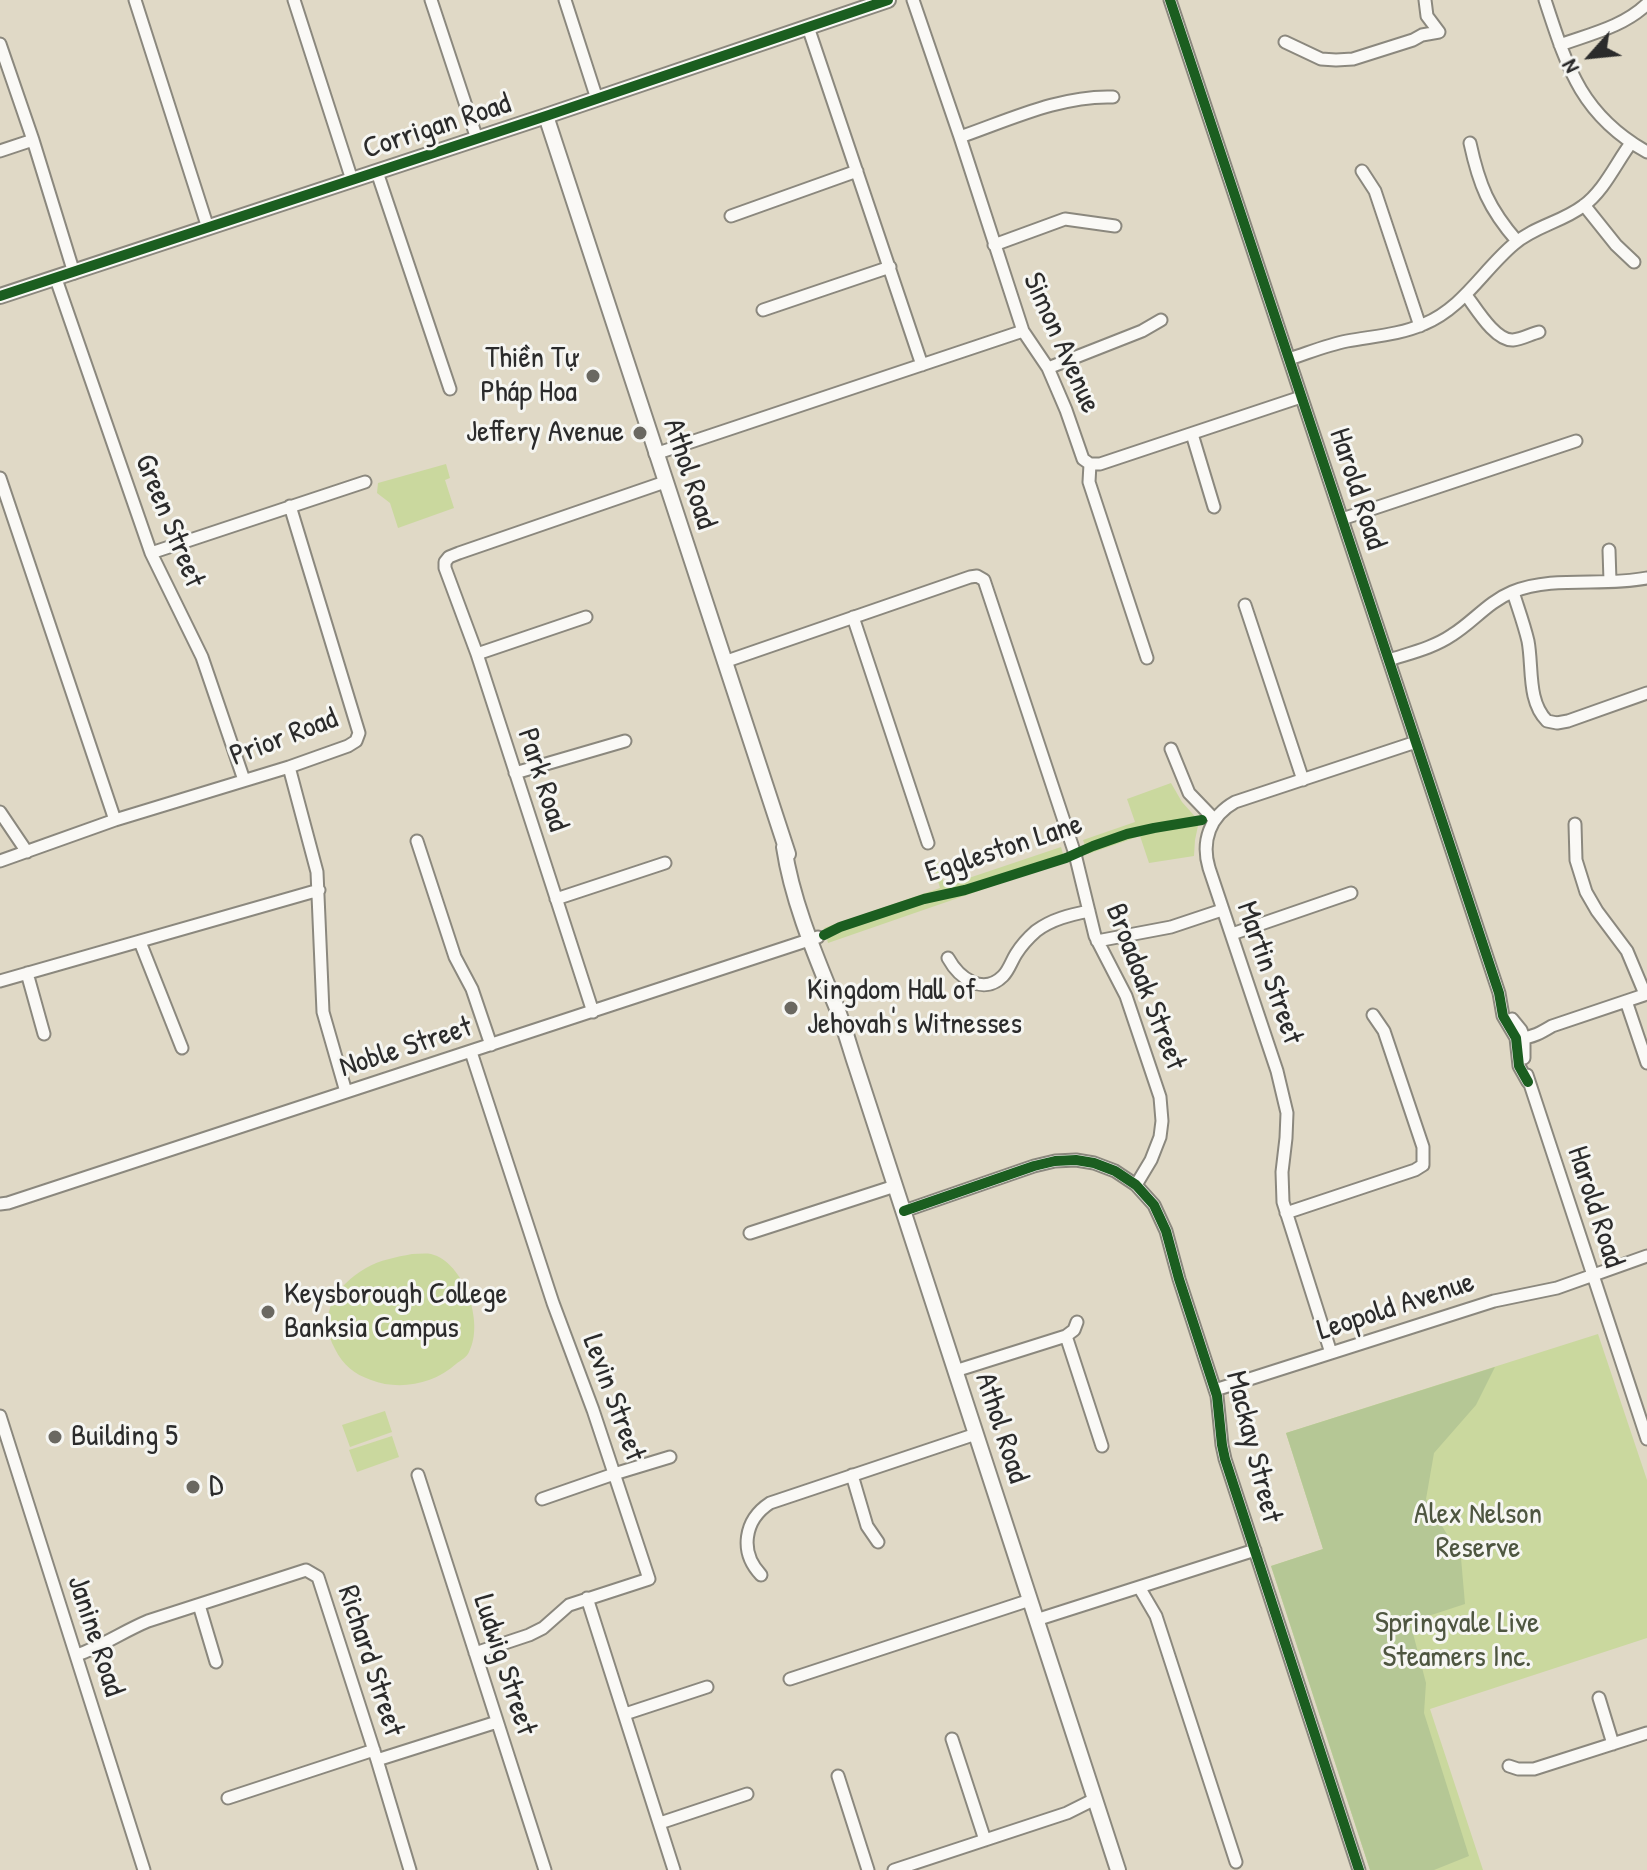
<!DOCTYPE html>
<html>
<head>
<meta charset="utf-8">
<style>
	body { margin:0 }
	#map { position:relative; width:1647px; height:1870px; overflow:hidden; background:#e0d9c6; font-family:"Patrick Hand",sans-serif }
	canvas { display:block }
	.north { position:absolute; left:1551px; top:16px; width:80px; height:80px; -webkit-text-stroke:6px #f6f6f2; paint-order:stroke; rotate:243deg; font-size:22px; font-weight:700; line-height:32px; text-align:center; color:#2b2b2b }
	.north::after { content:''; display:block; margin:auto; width:28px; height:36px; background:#2b2b2b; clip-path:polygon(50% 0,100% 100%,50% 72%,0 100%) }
</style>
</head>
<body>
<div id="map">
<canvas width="1647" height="1870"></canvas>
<div class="north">N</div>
</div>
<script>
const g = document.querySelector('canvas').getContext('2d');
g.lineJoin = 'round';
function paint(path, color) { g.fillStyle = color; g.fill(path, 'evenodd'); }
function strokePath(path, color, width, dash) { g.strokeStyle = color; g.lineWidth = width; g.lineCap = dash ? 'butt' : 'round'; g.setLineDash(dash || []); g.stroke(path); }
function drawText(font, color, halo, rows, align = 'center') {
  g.font = font + ' "Patrick Hand",sans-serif'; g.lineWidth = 6; g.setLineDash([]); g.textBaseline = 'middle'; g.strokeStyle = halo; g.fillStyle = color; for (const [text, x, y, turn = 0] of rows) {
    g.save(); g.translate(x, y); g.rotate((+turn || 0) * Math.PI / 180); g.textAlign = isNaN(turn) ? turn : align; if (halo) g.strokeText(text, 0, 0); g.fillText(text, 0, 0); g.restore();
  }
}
const green = new Path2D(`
	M446,464L450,478L445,480L454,508L398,528L390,503L377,493L378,483Z
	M1171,783L1182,802L1199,821L1195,840L1194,856L1149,863L1140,836L1088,854L1083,840L1135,822L1127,799Z
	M1061,847L1065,861L828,943L824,928L940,888L933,863L937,861L945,886Z
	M412,1254C418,1254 425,1253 431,1254C464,1262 485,1323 469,1352C467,1357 461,1360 456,1364C434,1384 399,1391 371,1380C354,1374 343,1365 335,1349C317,1315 335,1286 366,1268C380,1260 396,1257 412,1254Z
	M1598,1334L1647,1480V1638L1430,1709L1483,1870H1370L1271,1566L1323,1549L1286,1433Z
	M385,1411L392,1432L350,1447L342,1425Z
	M392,1436L399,1457L357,1472L349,1450Z`);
const forest = new Path2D(`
	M1495,1367L1476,1405L1434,1453L1426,1499L1461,1558L1465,1604L1410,1622L1426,1683L1424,1713L1469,1856L1434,1870H1370L1271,1566L1323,1549L1286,1433Z`);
const minor = new Path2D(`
	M135,0L208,228
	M294,0L352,180
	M431,0L477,139
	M565,0L597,99
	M913,0L960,137L1023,331L1048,368L1066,410L1083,459L1090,464L1089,482L1147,658
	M1170,0L1499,993L1503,1016L1516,1038L1519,1066L1528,1082
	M1545,0C1567,67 1581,115 1647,152
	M808,27L922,365
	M1285,42L1321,59L1336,60L1353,59L1413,40L1422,35L1439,32L1427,16L1425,0
	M0,44L33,140L74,273
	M1560,45C1590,34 1623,27 1647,4
	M960,137C1009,120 1061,95 1113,97
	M1470,143C1479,185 1489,209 1517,241
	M0,151L33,140
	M1362,171L1375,191L1420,326
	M377,172L450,389
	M1584,205L1616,245L1634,262
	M731,216L857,171
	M994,245L1065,219L1115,226
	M56,279L151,553L202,657L244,780
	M1466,295C1476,308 1495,341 1513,340C1522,339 1531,334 1539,332
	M763,310L890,267
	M1289,359C1308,353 1327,345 1347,341C1374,336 1399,335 1424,324C1463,308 1483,270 1514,244C1535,226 1562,222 1583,206C1604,191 1616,163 1631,143
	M1048,368L1142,331L1161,320
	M1192,434L1214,507
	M655,454L1023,331
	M1090,464H1100L1301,397
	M0,478L115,820
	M1342,519L1576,441
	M1609,550L1610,581
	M151,553L365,482
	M1513,592C1518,608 1524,624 1528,641C1533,667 1527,701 1547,721L1557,723L1568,721L1647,693
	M1245,605L1303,780
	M853,617L928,843
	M477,654L586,617
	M1389,660C1410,653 1433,648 1452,635C1473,622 1488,602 1512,592C1555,575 1603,587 1647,578
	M724,662L970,577L977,576L984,580L1075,854L1095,936L1126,996L1160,1097L1162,1121L1160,1137L1151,1160L1136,1185
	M1171,749L1189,793L1215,820
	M289,767L317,872L323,1012L346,1092
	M515,773L625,741
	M0,812L27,852
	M1575,824L1576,860L1586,892L1597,911L1627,951L1645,994
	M417,841L455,957L472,989L491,1045
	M0,861L115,820L289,767L348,746L356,741L359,733L290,506
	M556,899L665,863
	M1232,934L1351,893
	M1097,941L1171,927L1222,910
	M140,942L182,1048
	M948,958C959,978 983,996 1003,976C1009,970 1011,962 1016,954C1021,946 1028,938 1036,931C1052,919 1070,915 1089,911
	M27,973L44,1034
	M0,981L319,890
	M1626,1001L1647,1063
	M593,1012L477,654L445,568V562L449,557L459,553L665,482
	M1512,1019L1521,1030L1524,1038V1058
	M1520,1038C1532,1038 1542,1032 1552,1026L1647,994
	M471,1052L553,1303L593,1410L649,1579L569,1605L543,1628L529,1635L475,1653
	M1527,1075L1647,1439
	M0,1204L8,1203L818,937
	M904,1211L1034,1166L1055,1161L1076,1160L1094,1163L1115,1171L1136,1185L1154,1205L1166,1231L1179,1279L1217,1396L1222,1445L1225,1459L1359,1870
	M1286,1213L1415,1170L1423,1165V1147L1384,1031L1373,1015
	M750,1233L895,1186
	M1066,1336L1074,1330L1077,1322
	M1331,1353L1283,1202L1282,1172L1286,1138L1287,1113L1277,1071L1209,868C1201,841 1210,816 1235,802L1416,742
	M955,1371L1066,1336L1102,1446
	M1215,1390L1494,1301L1557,1288L1647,1256
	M0,1416L144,1870
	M418,1475L545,1870
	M852,1475L867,1526L878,1542
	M542,1499L614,1474L670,1457
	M761,1575C739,1552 744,1520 770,1503L976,1434
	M1139,1587L1156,1616L1236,1862
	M587,1598L674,1870
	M199,1605L216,1662
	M1036,1620L1255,1550
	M77,1655C102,1646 124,1631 148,1621L306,1570L318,1577L377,1760L410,1870
	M790,1679L1030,1600
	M1599,1698L1613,1744
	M625,1714L707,1687
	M952,1739L985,1840
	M377,1760L497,1722
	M1509,1766L1518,1769H1534L1647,1733
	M838,1776L868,1870
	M228,1798L374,1750
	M660,1823L747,1794
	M894,1870L1067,1813L1095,1799`);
const major = new Path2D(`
	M546,116L788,854
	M0,296L546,116L888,0
	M784,847C792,900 814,952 834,1001C843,1022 849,1045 856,1066L1118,1870`);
const cycleway = new Path2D(`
	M1170,0L1499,993L1503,1016L1516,1038L1519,1066L1528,1082
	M0,296L546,116L888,0
	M824,935L840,927L924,899L965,890L1066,858L1093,846L1127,834L1154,828L1202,820
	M904,1211L1034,1166L1055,1161L1076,1160L1094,1163L1115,1171L1136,1185L1154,1205L1166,1231L1179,1279L1217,1396L1222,1445L1225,1459L1359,1870`);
const markers = [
	[593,376,8,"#6a6861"],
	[640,433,8,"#6a6861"],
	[791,1008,8,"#6a6861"],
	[268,1312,8,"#6a6861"],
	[55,1437,8,"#6a6861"],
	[193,1487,8,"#6a6861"]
];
const streetNames = [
	["Corrigan Road",437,127,-18],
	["Simon Avenue",1061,343,66],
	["Athol Road",689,474,72],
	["Harold Road",1357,489,72],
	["Green Street",169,521,68],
	["Prior Road",284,738,-21],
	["Park Road",542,780,72],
	["Eggleston Lane",1004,849,-18],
	["Martin Street",1269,973,71],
	["Broadoak Street",1145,987,69],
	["Noble Street",406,1048,-18],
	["Harold Road",1595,1207,72],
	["Leopold Avenue",1396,1307,-18],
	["Levin Street",613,1398,70],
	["Athol Road",1001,1428,72],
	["Mackay Street",1253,1447,76],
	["Janine Road",95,1636,72],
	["Richard Street",370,1661,72],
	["Ludwig Street",504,1665,72]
];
const poiNames = [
	["Thiền Tự",577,359,"right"],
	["Pháp Hoa",577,393,"right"],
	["Jeffery Avenue",624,433,"right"],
	["Kingdom Hall of",807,991],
	["Jehovah's Witnesses",807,1025],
	["Keysborough College",284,1295],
	["Banksia Campus",284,1329],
	["Building 5",71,1437],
	["D",209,1487]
];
const parkNames = [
	["Alex Nelson",1478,1515],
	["Reserve",1478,1549],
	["Springvale Live",1457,1624],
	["Steamers Inc.",1457,1658]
];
paint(green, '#cad89e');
paint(forest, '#b5c795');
strokePath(minor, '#8b887e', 15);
strokePath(major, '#8b887e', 18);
strokePath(minor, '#faf9f6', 11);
strokePath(major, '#faf9f6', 14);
strokePath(cycleway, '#1b5e20', 10);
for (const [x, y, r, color] of markers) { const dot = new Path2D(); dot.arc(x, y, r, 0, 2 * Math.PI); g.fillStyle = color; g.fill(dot); strokePath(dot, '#f6f6f2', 3); }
drawText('30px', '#2b2b2b', '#f6f6f2', streetNames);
drawText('30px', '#2b2b2b', '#f6f6f2', poiNames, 'left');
drawText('30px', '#4e5640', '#f6f6f2', parkNames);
</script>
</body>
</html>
